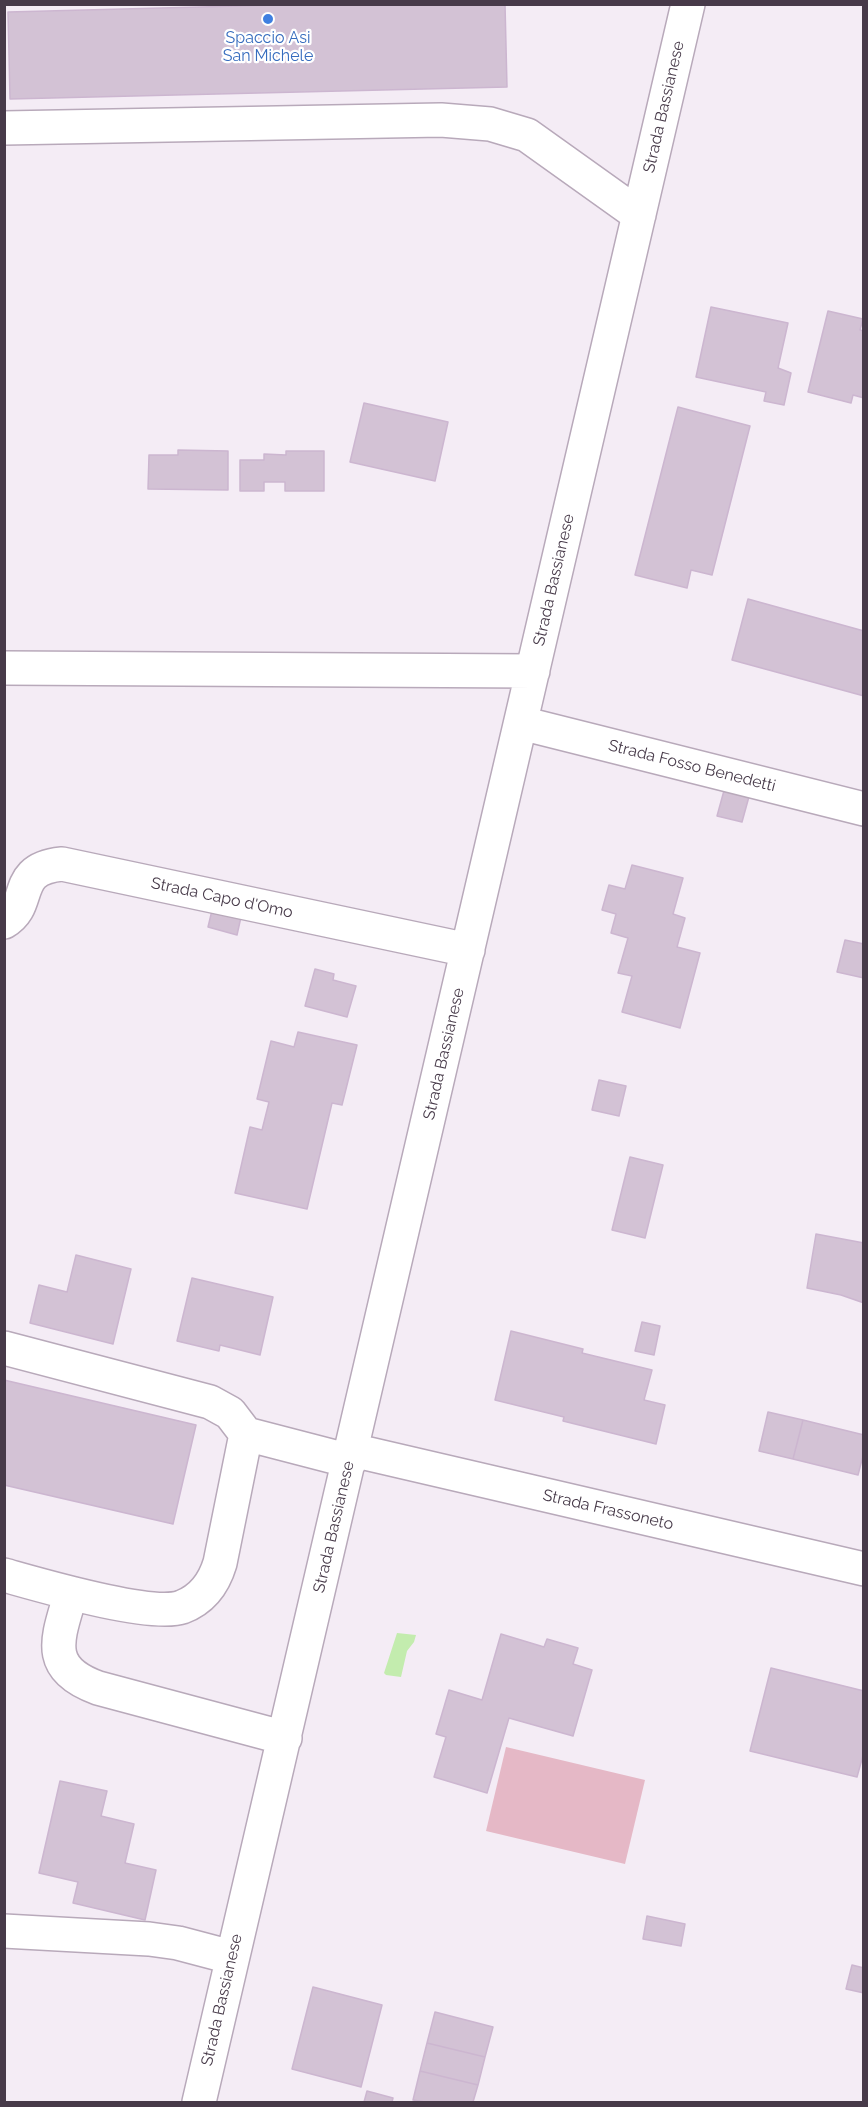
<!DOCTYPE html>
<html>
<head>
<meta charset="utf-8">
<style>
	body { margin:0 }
	#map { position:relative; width:868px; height:2107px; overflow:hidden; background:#f4ecf5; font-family:Raleway,sans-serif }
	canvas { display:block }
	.frame { position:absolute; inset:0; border:6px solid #473a49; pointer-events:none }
</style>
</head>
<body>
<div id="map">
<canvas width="868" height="2107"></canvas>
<div class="frame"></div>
</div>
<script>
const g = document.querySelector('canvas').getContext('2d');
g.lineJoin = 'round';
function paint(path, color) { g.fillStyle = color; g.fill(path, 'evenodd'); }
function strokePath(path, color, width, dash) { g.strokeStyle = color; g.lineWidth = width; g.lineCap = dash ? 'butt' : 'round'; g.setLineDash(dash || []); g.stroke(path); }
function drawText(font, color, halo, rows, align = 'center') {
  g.font = font + ' Raleway,sans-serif'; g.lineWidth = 4.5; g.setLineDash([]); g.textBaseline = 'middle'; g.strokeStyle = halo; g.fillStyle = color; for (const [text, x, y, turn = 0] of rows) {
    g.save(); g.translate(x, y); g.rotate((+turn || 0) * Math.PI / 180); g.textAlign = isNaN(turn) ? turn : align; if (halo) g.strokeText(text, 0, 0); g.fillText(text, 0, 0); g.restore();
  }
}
const green = new Path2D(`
	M506,1747L645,1780L625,1864L486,1831Z`);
const water = new Path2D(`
	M397,1633L416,1635L414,1642L407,1651L401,1677L386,1675L384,1673Z`);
const building = new Path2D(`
	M314,4H505L507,87L10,99L8,12Z
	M711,307L788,323L778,368L791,373L784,405L764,401L766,392L696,377Z
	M828,311L863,319L860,330L864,331V398L853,395L851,403L808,392Z
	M364,403L448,422L435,481L350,462Z
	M678,407L750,426L712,575L691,570L687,588L635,575Z
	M178,450L228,451V490L148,489L149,455H178Z
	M286,451H324V491H285V482H264V491H240V460H264V454L286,455Z
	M748,599L864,631V696L732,660Z
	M725,787L750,793L742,822L717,816Z
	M632,865L683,878L673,914L685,918L677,947L700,953L680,1028L622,1012L632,976L618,973L628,938L611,933L616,914L602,910L609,885L625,889Z
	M214,902L243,908L237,935L208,927Z
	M845,940L864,944V978L837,972Z
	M315,969L334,974L333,980L356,986L347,1017L305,1006Z
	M298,1032L357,1045L342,1105L332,1103L307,1209L235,1193L250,1127L262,1130L269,1102L257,1099L271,1041L294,1047Z
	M599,1080L626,1086L619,1116L592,1110Z
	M630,1157L663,1165L645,1238L612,1230Z
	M816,1234L864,1243V1303L841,1295L807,1288Z
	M76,1255L131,1269L113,1344L30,1323L39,1285L67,1292Z
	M192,1278L273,1297L260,1355L220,1345L219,1351L177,1341Z
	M642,1322L660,1326L654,1355L635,1351Z
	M511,1331L583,1349L582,1353L652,1370L644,1400L665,1405L656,1444L563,1421L564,1417L495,1400Z
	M4,1380L196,1425L173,1524L4,1485Z
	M768,1412L803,1420L793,1459L759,1451Z
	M803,1420L864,1435V1452L858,1475L793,1459Z
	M501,1634L544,1647L547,1639L578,1648L573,1664L592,1670L573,1736L509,1718L487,1793L434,1777L446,1737L436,1734L449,1690L482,1700Z
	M771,1668L864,1691V1752L857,1777L750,1751Z
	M60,1781L107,1791L101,1816L134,1824L125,1863L156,1870L145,1920L73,1903L78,1882L39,1873Z
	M647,1916L685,1924L681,1946L643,1939Z
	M852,1965L864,1968V1993L846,1989Z
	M313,1987L382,2005L361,2087L292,2069Z
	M435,2012L493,2027L485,2057L427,2043Z
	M427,2043L485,2057L478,2085L420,2071Z
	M420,2071L478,2085L473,2102H425L413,2100Z
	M367,2091L393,2098L392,2102H364Z`);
const minor = new Path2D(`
	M4,128L441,120L490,124L527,135L639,215
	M4,668L533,671
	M521,723L864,809
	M4,922C34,905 10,869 62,864L468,950
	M4,1348L210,1402L230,1413L246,1434L350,1461
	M352,1450L864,1569
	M4,1575C40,1585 151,1618 182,1607C203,1599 214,1583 220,1563L246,1434
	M71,1593C58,1638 43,1668 98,1688L285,1738
	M4,1931L149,1939L178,1943L231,1957
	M199,2102L688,4`);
const markers = [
	[268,19,6,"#3f7fe0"]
];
const shopNames = [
	["Spaccio Asi",268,38],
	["San Michele",268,56]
];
const streetNames = [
	["Strada Bassianese",664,107,-77],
	["Strada Bassianese",554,580,-77],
	["Strada Fosso Benedetti",692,766,14],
	["Strada Capo d'Omo",222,898,12],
	["Strada Bassianese",444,1054,-77],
	["Strada Frassoneto",608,1510,13],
	["Strada Bassianese",334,1527,-77],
	["Strada Bassianese",222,2000,-77]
];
paint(green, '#e5b8c6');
paint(water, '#c3ecae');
paint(building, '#d3c2d5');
strokePath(building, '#ccb6d0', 1.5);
strokePath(minor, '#b8a9ba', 36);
strokePath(minor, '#fff', 33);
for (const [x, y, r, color] of markers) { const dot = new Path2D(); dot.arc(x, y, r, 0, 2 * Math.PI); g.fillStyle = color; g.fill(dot); strokePath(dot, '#fff', 2); }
drawText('16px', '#366cbe', '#fff', shopNames);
drawText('16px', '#473a49', '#fff', streetNames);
</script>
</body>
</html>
